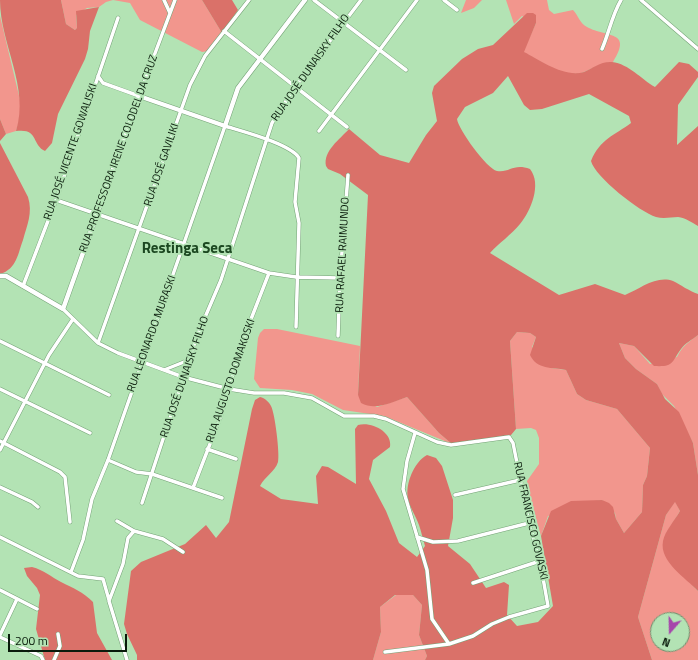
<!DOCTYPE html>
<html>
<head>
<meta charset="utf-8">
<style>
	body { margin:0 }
	#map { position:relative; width:698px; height:660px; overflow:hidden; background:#b3e3b4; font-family:"Titillium Web",sans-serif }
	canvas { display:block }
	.north { position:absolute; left:650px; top:612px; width:40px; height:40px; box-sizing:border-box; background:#b3e3b4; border:1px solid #6f9370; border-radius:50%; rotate:200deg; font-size:11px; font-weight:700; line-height:16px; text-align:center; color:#091b0b }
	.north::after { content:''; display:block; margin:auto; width:14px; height:18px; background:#a645ab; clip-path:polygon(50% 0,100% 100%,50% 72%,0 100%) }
	.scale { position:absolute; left:8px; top:634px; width:119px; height:18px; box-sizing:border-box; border:2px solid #091b0b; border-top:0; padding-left:5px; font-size:12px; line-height:14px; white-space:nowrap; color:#091b0b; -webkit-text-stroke:3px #b3e3b4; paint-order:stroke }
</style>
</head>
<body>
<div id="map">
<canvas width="698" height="660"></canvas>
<div class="north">N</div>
<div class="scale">200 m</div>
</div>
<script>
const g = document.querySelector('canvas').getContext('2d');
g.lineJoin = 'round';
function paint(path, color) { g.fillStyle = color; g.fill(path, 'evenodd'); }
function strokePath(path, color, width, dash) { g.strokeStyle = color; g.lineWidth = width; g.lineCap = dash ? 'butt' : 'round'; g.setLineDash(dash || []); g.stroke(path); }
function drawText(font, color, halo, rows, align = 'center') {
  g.font = font + ' "Titillium Web",sans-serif'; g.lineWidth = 3.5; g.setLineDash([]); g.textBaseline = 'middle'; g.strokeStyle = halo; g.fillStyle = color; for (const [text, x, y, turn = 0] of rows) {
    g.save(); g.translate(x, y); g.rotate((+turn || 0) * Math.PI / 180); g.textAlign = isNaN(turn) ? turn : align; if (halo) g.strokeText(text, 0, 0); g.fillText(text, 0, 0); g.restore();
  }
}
const green = new Path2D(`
	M61,0H202L222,33L208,51L202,52L140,20L130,3L113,0L106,2L99,7L87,8L76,15L77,28L75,30L66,24Z
	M466,0H482L474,8L461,13Z
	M506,0H547L549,10L554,14L573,10C578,15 580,24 587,27C607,38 633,30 613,62C600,63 592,69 581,73C563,78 539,60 523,52L536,23L522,16L514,24Z
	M0,16L20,100V118L16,131L6,134L0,119Z
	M264,329H277L360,346L358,395L377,407L407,397L439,433L452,444L384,416L343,410L312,394L292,390L260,388L254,379L258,338L260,333Z
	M517,332L530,333L536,337L532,347L551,368L566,370L577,394L586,400L617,409L650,448L647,476L643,485L642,512L624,533L616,519L615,513L602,500L596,501L548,516L541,536L528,490L527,481L539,464V438L536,430L531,428L516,429L510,341Z
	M698,335V475L693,443L674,406L662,394L657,384L636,369L625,358L619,343L634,346L650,364L677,357C682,346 689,342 698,335Z
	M675,501L680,511L666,534L693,586L698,591V660H652L638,617L666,515ZM658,620H682V644H658Z
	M396,595H413L422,605L419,635L427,656L425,660H373L381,632L380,607Z`);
const forest = new Path2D(`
	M0,0H61L66,24L75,30L77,28L76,11L99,7L90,31L88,49L85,59L58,114L52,143L45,151C31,144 39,128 16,131C30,87 0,44 0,0Z
	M202,0H232L238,10L222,33Z
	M527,13H533L536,15V23L524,52C540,60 564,78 584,72C593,68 601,61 612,62C629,64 641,79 655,87L679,62L689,64L698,72V77L678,105L677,145L698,126V226C691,222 686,218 678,217C671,217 664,219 656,217C640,212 595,177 591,161C600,139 615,135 631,123L629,116L589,94L542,109L530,110L524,105L508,76L493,93L465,107L457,119C458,129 487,169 497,171C510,173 513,163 530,169C542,184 531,211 520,224C511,235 499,243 490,253L559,295L595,284L625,295C640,289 656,275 673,281C681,285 689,291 698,294V335C692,340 685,343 681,349C671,363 674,367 654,366L634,346L619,343L625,358L636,369L657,384L665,399L679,412L693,443L698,475V591C686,578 659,562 663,541C665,531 675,520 680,511L675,502L666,515L638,617L652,660H425L427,656L419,635L422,605L413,595H395L380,607L381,632L373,660H137V655L127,634L124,624L131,571L141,562L185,544L206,525L216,538L229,522L252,409L255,400L260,397C265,398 269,402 271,406C275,413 280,455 278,462C275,472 265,476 260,486L281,499L318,504L316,476L322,466L328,467L356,484L355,429L358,425C371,421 393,432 390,447L373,460L369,479L386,511L399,543L417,557L425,546C423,539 421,531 419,525C416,516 410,508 408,499C405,484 414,462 427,455L436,458L442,466L453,500V518L448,546L470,564L486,588L504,582L509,585L507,615L517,626L538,622L553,606L541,536L551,511L571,501L602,500L609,503L613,507L616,519L624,533L642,512L643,485L647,476L650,448L617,409L586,400L577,394L566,370C552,367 537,370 530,355L536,337L530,333L517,332L510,341L516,429L511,435L452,444L439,433L407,397C392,402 376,411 361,403L358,395L368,195L340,174L328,169L326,166C323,151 340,139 349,129L380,155L409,163L426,135L437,121L432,93L434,86L462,59L478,49L493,45Z
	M0,119L6,134L0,141Z
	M0,143L28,197C33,213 27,225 23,240C18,253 17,269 0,274Z
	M32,567C44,570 51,577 61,582C73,588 83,592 93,602L97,633L112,660H45L36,629L40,595L37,588L27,576L24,568Z`);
const street = new Path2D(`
	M164,0L170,13
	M314,0L406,70
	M444,0L457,10
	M641,0L698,49
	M224,31L347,127
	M602,49C609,33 612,15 621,0
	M98,76L103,83L139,96L175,0
	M319,131L417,0
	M56,200L269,273L296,277L340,278
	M23,286L56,200L118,18
	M63,309L98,343L118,353L183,377L229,389L254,393H284L312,398L344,416H374L386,419L437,442L451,445L509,437L513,443L529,523L540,561L548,606L509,617L492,624L473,636L449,644L385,652
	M338,336L340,278L348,175
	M0,341L109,395
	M98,343L190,85L205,56L249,0
	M164,370L189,360
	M0,389L90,433
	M415,433L407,461L403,489L427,570L432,619L449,644
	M0,441L60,472L65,477L70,522
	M207,449L236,459
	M0,450L49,355L73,319
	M108,460L136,472L152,474L222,498
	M0,487L32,502L38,507
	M193,488L220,418L229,389L239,350L269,273
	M455,495L520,480
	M142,503L197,336L221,280L272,123L295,87L361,0
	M117,521L134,531L163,539L183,552
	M0,537L78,576L103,579L109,600
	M417,537L433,542L458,541L529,523
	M71,572L83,540L92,499L108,460L225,126C241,131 291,144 299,158L295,202L299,223L296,327
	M473,583L540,561
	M0,590L37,609
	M0,635L17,599
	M0,637L41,656L43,660
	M54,660L60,646L58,634
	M127,660L109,601L123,564L128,538L134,531`);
const secondary = new Path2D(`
	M0,276H6L63,309L139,96L225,126L238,88L305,0`);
const streetNames = [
	["RUA JOSÉ DUNAISKY FILHO",311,68,-55],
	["RUA JOSÉ VICENTE GOWALISKI",71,152,-71],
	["RUA PROFESSORA IRENE COLODEL DA CRUZ",119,154,-70],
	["RUA JOSÉ GAVILIKI",162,165,-71],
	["RUA RAFAEL RAIMUNDO",343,255,-87],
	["RUA LEONARDO MURASKI",152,334,-70],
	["RUA JOSÉ DUNAISKY FILHO",185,377,-71],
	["RUA AUGUSTO DOMAKOSKI",231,381,-71],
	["RUA FRANCISCO GOVASKI",530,521,77]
];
const districtNames = [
	["Restinga Seca",187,249]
];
paint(green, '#f2968d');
paint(forest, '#da7169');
strokePath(street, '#74a276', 4.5);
strokePath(secondary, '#74a276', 5.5);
strokePath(street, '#fff', 3.5);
strokePath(secondary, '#fff', 4.5);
drawText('11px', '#091b0b', '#b3e3b4', streetNames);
drawText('bold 15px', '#1c4821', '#b3e3b4', districtNames);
</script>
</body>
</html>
